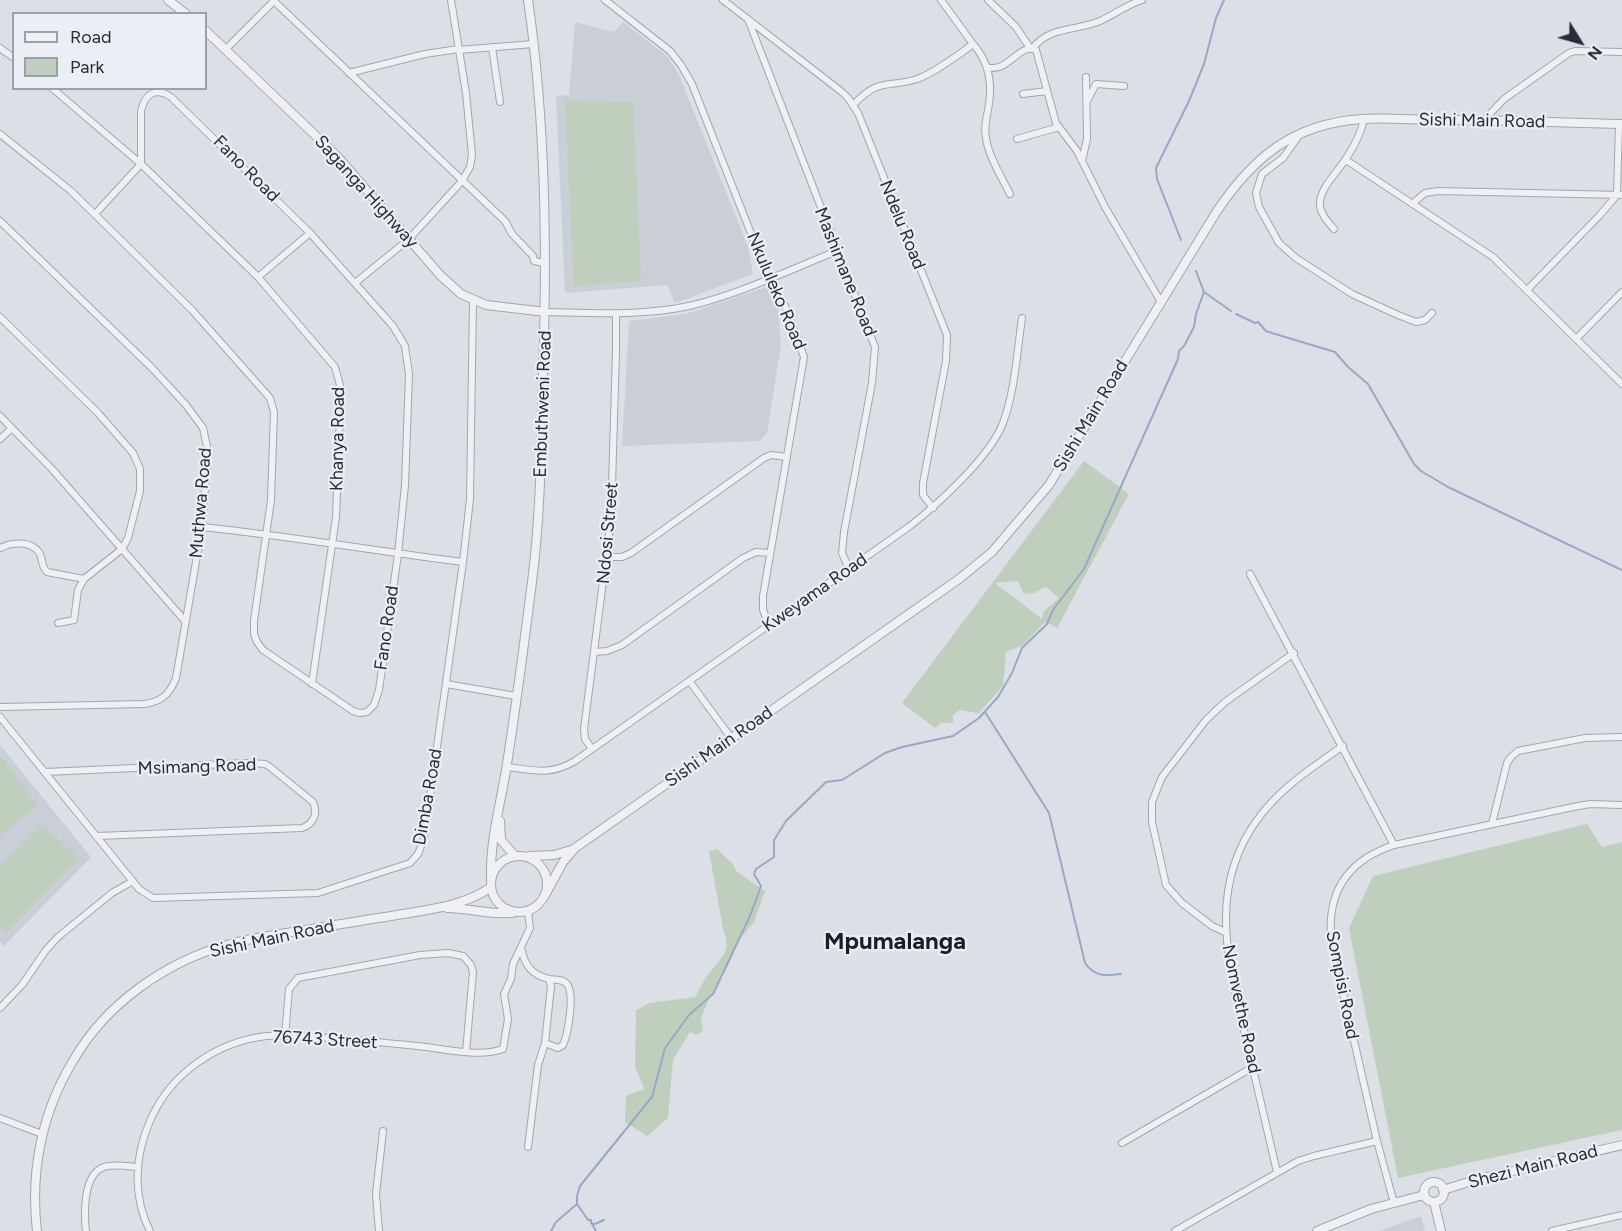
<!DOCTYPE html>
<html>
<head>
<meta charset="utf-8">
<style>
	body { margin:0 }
	#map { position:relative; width:1622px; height:1231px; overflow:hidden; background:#dcdfe6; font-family:Figtree,sans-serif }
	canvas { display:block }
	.legend { position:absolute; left:12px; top:12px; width:195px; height:78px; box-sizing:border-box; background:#ebeef4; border:2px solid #9ca0aa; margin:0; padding:8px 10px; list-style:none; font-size:18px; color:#262c3b }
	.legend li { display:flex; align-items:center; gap:12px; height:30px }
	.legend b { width:30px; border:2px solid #9ca0aa }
	.north { position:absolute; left:1550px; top:12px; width:60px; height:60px; -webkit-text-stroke:4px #ebeef4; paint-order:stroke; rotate:127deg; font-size:16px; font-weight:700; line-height:24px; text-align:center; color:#262c3b }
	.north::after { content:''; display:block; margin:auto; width:21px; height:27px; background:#262c3b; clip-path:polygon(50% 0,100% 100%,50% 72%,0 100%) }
</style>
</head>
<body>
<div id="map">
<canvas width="1622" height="1231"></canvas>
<ul class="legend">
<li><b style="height:8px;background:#eef0f4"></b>Road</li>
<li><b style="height:16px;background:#c0cfbd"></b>Park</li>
</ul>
<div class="north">N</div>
</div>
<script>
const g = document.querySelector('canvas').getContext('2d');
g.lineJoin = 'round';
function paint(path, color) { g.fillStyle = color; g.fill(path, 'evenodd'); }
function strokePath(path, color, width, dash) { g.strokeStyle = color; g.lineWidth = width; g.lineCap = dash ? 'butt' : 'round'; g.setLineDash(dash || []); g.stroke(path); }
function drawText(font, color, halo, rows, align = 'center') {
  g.font = font + ' Figtree,sans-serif'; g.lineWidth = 4.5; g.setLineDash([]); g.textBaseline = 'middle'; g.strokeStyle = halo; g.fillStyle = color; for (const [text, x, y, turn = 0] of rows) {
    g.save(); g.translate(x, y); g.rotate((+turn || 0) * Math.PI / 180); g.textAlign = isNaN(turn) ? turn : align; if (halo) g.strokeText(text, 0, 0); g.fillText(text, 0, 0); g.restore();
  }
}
const built = new Path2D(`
	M575,22L614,32L623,22L668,57L679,75L748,247L753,274L675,303L667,285L565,293L556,96L569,95Z
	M767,287L778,306L781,345L767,433L760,441L622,446L629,321L686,314Z
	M0,745L91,857L4,946L0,942Z
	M1421,1216L1425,1231H1379Z`);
const green = new Path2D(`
	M565,100L633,102L641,281L574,286Z
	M1084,461L1129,494L1057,628L1045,622L1022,646L1006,652L1003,686L979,713L960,710L953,715V723H941L935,728L902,703ZM1018,581L1023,593L1032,594L1046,587L1059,598L1044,611L1042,619L995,583Z
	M1,756L37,805L0,836V757Z
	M1587,824L1602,847L1622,842V1130L1398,1178L1349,928L1373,876Z
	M43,825L79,858L6,933L0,927V867Z
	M717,849L733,864L736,871L765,891L754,922L737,942L730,962L708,1001L701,1018L703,1031L696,1035L690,1032L673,1060L668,1118L647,1136L625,1122L626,1096L644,1089L635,1067L636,1010L650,1003L695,997C700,989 704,979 710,972C723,956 732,951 723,929L709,851Z`);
const stream = new Path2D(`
	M1181,240L1157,179L1156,168L1189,101L1204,64L1216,18L1224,0
	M1196,271L1204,292L1231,311
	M1236,314L1255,323L1258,322L1266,331L1272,333L1335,352L1348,367L1368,384L1414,464L1421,471L1448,487L1622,570
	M985,712L1049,813L1085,963C1095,977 1105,976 1121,974
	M577,1204L588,1220H591V1223L595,1224L604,1220
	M592,1224L596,1231
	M551,1231L556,1222L577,1204V1196L580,1186L652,1097L665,1048L689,1015L713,994L750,916L761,886L754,874L756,869L774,857V840L786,821L826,782L842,780L885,753L902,747L953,736L979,718L998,697L1012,673L1022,648L1047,624L1053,610L1084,569L1178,359L1179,351L1184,346L1194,327L1196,314L1204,292`);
const minor = new Path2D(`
	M605,0L670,51L681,65L692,84L769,279L785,306L804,357L763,596V610L769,625
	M723,0L842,92L848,98L858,113L947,335L946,361L923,483V495L933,508
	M988,0L1016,27L1030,48
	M274,1L505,221L512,234L533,256L534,261L545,263
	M748,19L875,347L872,383L844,532L842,553L849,569
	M973,44C990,63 993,85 988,110C986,120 984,127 986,138C988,155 1002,178 1010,194
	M492,47L500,102
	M0,48L14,58
	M1033,48C1049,26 1077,31 1100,21C1115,14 1127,5 1142,0
	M225,50L275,0
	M458,50L534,44
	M988,68C992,68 996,68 999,67C1012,63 1022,44 1036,50L1056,123L1077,151L1105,207L1161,302
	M349,73L425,54L458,49
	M52,88L141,164L258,277L335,367L341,389L336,517L312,684
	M1023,94L1047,91
	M1087,101L1096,84L1124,86
	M853,105C881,76 886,89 917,79C932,74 960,54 973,44L941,0
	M1485,119L1504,99L1569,53L1575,51L1622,52
	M0,134L71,191L192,310L270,398L274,412L271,500L254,621V634L257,642L263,650L353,711L360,713L367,712L374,705L379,690L398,554L405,485L409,374L405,346L393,326L310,233L171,97C156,87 145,93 141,111V164
	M1300,134L1283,158L1262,174L1256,193L1259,207L1279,243L1296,258L1352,294L1398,315L1416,322L1425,320L1432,313
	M1017,139L1059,127
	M1346,160L1493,257L1622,384
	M1082,161L1087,139L1086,77
	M1412,204L1425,193L1438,191L1622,195
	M95,214L141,164
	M0,221L152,368L186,405L203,428L208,451L202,527L176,678C170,694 161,702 144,704L0,707
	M1334,229C1328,222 1321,215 1320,206C1318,189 1339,171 1347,157C1355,145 1361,133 1364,119
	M258,277L310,233
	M355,283L409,239L462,181L470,167L472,155L466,93L451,0
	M1527,290L1599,216L1617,195L1619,124
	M546,312C594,313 642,316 689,306C740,294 789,270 837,251
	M0,317L98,413L133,453L140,469V491L128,538L122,549L84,579L78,590L74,620L58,623
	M1576,339L1622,292
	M0,416L52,469L185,621
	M0,439L12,428
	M202,527C289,536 376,551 463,562
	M0,548C12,542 32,540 40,554C43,561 41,566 47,572L84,579
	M607,557H622L631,553L764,458L771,455L787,457
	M1250,574L1394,845
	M594,652L607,651L622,645L743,558L756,552L770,553
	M690,682L732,739
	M446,684L516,696
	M0,717L139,889L153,898L318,893L410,863L418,854L424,839L463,562L470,499L473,301
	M592,749L585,739L584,729L611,519L616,352V314
	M507,767C533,770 550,776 575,761L910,526C938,504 990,457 1003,423C1015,391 1017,352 1022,318
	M45,772L247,763L265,764L270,767L313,802C318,813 314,824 302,828L97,836
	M1492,824L1507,763L1511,757L1518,751L1585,738L1622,737
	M1225,932L1212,926L1182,903L1166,885L1152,822V802L1162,777L1206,720L1225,702L1294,653
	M521,948C525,966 532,975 549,979L551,986L545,1043L538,1065L528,1147
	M0,1008L22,985L46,950L58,937L112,893L133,881
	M285,1036L289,989L298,978L420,955L448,953L463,956L471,965L473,972L466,1052
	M545,1043L558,1048L563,1045C568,1034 575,994 567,984C563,979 556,980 549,979
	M0,1118L42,1134
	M1122,1143L1253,1067
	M1277,1172C1267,1129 1257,1086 1247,1043C1229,964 1205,888 1260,816C1282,787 1313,767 1343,746
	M1394,1203L1377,1141L1332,945C1325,894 1346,861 1394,845L1573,807L1590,804L1622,805
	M86,1231C84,1213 83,1174 104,1167C114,1164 126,1166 137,1167
	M150,1231C132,1196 135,1155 150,1121C170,1074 216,1042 266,1036C281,1035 297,1037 312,1037C350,1039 388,1043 426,1047C448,1050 481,1057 503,1049L508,1019L504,994L511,979L513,964L530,928L528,911
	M379,1231L376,1194L383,1131
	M1175,1231L1298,1161L1314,1156L1377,1141
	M1552,1231L1622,1215`);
const tertiary = new Path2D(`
	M168,0L186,14
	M206,31L338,157L440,275L461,294L486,305L546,312
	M500,821L501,840L515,856
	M491 884a28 28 0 1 1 56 0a28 28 0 1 1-56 0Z
	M530,856L554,855L571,850
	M491,878C490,841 500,806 506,770C516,708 524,645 532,582C541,513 541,444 543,375C547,250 546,124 528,0
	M544,897L563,862L575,848L959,579L992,552L1049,485L1217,211C1254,156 1294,124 1361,119C1387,117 1413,120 1439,120C1500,119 1561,123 1622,124
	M447,908C469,908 491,915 512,913
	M1424 1192a10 10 0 1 1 20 0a10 10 0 1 1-20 0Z
	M1443,1190L1475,1180L1622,1145
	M1434,1202L1441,1231
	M37,1231C30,1171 42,1112 73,1061C106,1003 167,961 230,944C250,938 272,936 292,932C325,927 358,921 391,916C425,910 463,907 491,887
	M1317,1231L1371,1209L1424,1195`);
const streetNames = [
	["Sishi Main Road",1482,121,1],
	["Fano Road",246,169,45],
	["Saganga Highway",366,192,48],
	["Ndelu Road",902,225,68],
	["Mashimane Road",845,272,68],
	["Nkululeko Road",776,291,67],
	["Embuthweni Road",543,404,-88],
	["Sishi Main Road",1091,416,-59],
	["Khanya Road",338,439,-89],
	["Muthwa Road",201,503,-85],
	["Ndosi Street",608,533,-85],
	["Kweyama Road",815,593,-35],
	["Fano Road",387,628,-82],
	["Sishi Main Road",719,747,-35],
	["Msimang Road",197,767,-2],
	["Dimba Road",428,797,-80],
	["Sishi Main Road",272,939,-12],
	["Sompisi Road",1342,985,79],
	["Nomvethe Road",1241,1009,78],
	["76743 Street",325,1040,3],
	["Shezi Main Road",1533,1167,-14]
];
const districtNames = [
	["Mpumalanga",895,942]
];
paint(built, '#caced7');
paint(green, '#c0cfbd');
strokePath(stream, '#98a9c5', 2);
strokePath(minor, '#a2a6af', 8);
strokePath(tertiary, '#a2a6af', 10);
strokePath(minor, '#eef0f4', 6);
strokePath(tertiary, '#eef0f4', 8);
drawText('18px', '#262c3b', '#ebeef4', streetNames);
drawText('bold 24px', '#191d2c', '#ebeef4', districtNames);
</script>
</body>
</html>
